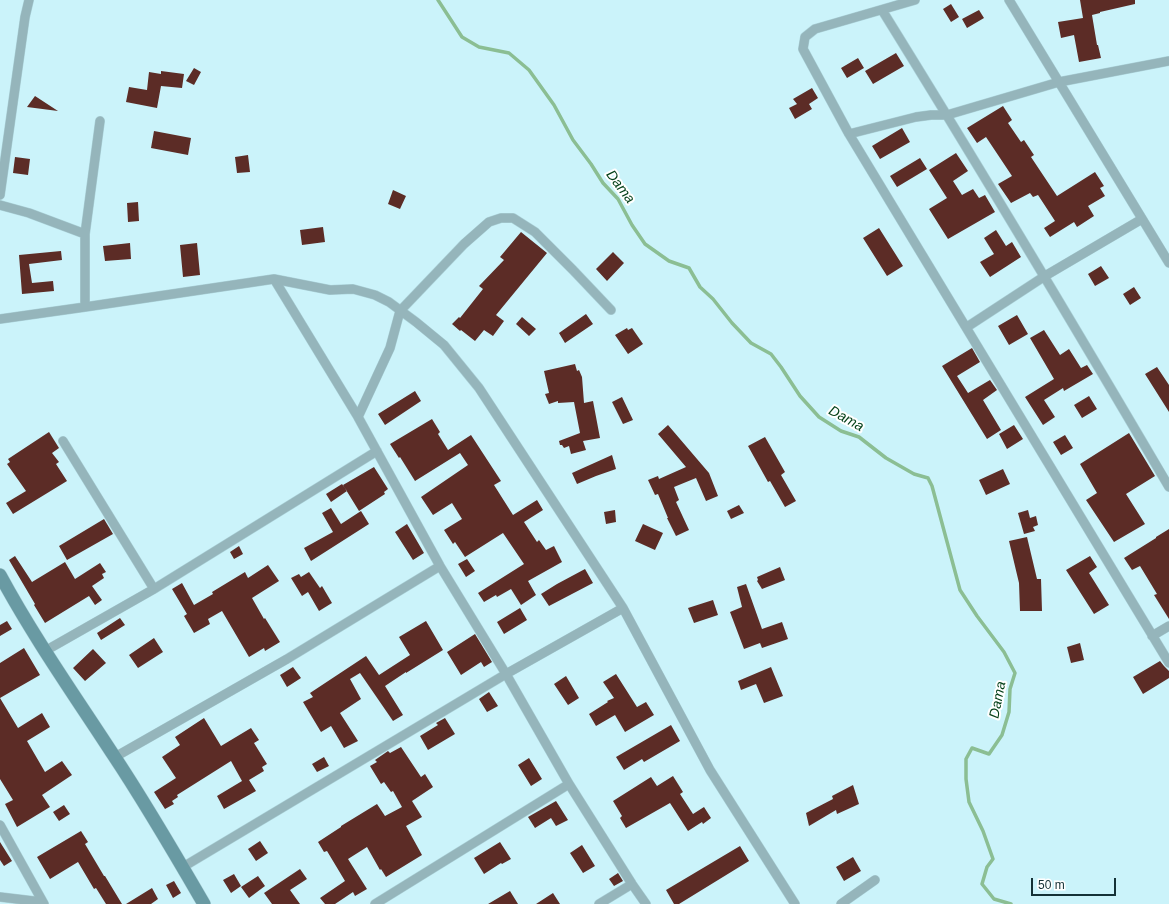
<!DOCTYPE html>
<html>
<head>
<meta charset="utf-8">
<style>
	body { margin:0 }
	#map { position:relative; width:1169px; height:904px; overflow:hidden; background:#cbf3fa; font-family:Helvetica,sans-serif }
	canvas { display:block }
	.scale { position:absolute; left:1031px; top:878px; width:85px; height:18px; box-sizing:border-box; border:2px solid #143136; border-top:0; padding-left:5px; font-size:12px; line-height:14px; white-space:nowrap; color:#143136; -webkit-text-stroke:3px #fff; paint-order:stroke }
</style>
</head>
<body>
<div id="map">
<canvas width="1169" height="904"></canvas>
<div class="scale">50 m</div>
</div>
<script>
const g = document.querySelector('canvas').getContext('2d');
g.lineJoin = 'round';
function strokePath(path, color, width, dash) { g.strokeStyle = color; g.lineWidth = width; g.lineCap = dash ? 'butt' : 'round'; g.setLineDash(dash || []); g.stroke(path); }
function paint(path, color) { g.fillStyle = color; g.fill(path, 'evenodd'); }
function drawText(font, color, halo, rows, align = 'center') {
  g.font = font + ' Helvetica,sans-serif'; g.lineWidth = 4; g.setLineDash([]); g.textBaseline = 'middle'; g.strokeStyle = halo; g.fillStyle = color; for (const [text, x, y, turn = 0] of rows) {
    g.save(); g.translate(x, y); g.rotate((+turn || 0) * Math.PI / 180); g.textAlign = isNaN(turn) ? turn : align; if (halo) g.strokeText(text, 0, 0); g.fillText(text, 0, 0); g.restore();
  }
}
const stream = new Path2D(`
	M438,0L462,37L479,47L509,53L529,70L554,105L573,140L591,164L603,183L618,199L632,225L645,244L669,261L689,268L700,287L713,299L732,323L751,343L771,354L781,367L800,396L819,417L841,431L859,437L886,458L914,474L928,478L932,486L960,590L977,616L1004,652L1015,673L1010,689L1009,712L1002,735L989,754L972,748L966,759V779L969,802L983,831L993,859L987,867L982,884L994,899L1011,904`);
const building = new Path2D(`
	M1080,0H1135V4L1100,12V13L1092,15L1097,45H1098L1101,58L1079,62L1074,35L1061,38L1058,22L1083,18Z
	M951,4L959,17L951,22L943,9Z
	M979,10L984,18L967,28L962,19Z
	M896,53L904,66L873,84L865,71Z
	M858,58L864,68L847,78L841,68Z
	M194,68L201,72L194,85L186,81Z
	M161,71L184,74L182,88L161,86L157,108L126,102L129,87L147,90L149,72L161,74Z
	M812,88L818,98L809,104L812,109L795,119L789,108L797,104L793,99Z
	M35,96L58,111L27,107Z
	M1003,106L1012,120L1008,123L1021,142L1024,140L1034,155L1031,157L1057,196L1095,172L1104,186L1100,188L1105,196L1088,206L1094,216L1077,227L1074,222L1050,237L1044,228L1055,221L1038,195L1033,197L1030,193L1011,203L998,184L1012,176L986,137L977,143L967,128Z
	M902,128L910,142L880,159L872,146Z
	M154,131L191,138L188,155L151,148Z
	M956,153L968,171L953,181L962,195L973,189L979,198L985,195L995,212L948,239L929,209L947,198L929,170Z
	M248,155L250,172L237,173L235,157Z
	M15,157L30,159L28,175L13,173Z
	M920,158L927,169L897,187L890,176Z
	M393,190L406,196L400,209L388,204Z
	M138,202L139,221L128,222L127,203Z
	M323,227L325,242L302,245L300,230Z
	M879,228L903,266L887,276L863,238Z
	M996,230L1006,246L1012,242L1021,257L990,277L980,262L994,254L984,238Z
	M521,232L547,253L496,315L504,321L493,336L484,330L475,341L461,330L460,331L452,324L459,317L460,318L483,289L479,286L504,260L500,257Z
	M130,243L131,259L105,261L103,246Z
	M197,243L200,275L183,277L180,245Z
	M61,251L62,260L29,264L32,283L53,281L54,291L22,294L19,255Z
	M613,252L624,263L607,281L596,269Z
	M1101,266L1109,278L1095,286L1088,274Z
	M1134,287L1141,298L1130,305L1123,294Z
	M586,314L593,324L565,343L559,333Z
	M1017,315L1028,334L1009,345L998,326Z
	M522,317L536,329L529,336L516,324Z
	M627,328L628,330L632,328L643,344L628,354L615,335Z
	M1044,330L1060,355L1069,349L1081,368L1087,365L1093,374L1064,391L1063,388L1044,400L1055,417L1043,425L1025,397L1054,379L1030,338Z
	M972,348L980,362L957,376L968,393L990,380L997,390L983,400L1001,430L987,439L942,366Z
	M575,364L577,371L579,370L582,377L584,403L593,401L600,438L583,441L586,450L571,454L569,446L564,448L562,445H560L559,441L580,433L574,402L558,403V401L549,404L545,394L549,393L544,371Z
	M1157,367L1169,385V412L1145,374Z
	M415,391L421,401L385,425L378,414Z
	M1089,396L1097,409L1082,418L1074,405Z
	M622,397L633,420L623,424L612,402Z
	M432,419L440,432L438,434L448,450L471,435L501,481L494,485L513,515L537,500L543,510L524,522L537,542L539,540L546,550L554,546L562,562L528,581L536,595L521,605L511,589L497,597L496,595L484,602L478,593L524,564L503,533L465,557L455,542L453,544L444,530L462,519L452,503L433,515L421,497L468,465L460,453L415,481L400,457L399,458L390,444Z
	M668,425L709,473L718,496L706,501L696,478L674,487L679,500L676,502L689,530L676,536L667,518H668L658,494L655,495L648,480L658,476L659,479L686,467L658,434Z
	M1014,425L1023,439L1007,449L999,434Z
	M49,432L59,448L52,453L59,462L56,464L67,481L13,514L6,503L26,491L7,464L10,462L8,459Z
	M1129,433L1155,476L1126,494L1145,524L1114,542L1086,500L1097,493L1080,464Z
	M1065,435L1073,448L1061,455L1053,442Z
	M765,437L785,472L781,475L796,501L785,507L770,481L768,482L748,446Z
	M612,455L616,469L596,476L577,484L572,473Z
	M374,467L388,489L384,492L385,494L359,511L343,485Z
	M1003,469L1010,484L986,495L979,480Z
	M342,484L347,491L331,502L326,494Z
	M739,505L744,513L731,519L727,511Z
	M331,508L341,524L361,511L369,524L311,561L304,548L333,532L322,513Z
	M615,510L616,522L606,524L604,512Z
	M1028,510L1030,518L1036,516L1038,525L1033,527L1035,531L1024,534L1018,513Z
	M104,519L113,534L67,560L59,546Z
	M407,524L424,553L413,560L395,532Z
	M643,524L663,533L655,550L635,541Z
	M1169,529V619L1154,595L1157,594L1140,566L1132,570L1124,558L1156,538V537Z
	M1027,537L1037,579H1041L1042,611H1020L1019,583L1009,541Z
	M239,546L243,554L234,559L230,552Z
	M15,556L32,582L65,562L75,579L100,563L106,572L102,574L104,578L92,586L102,600L95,605L89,596L45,623L34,605L35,604L9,560Z
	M1090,556L1097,567L1089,573L1109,605L1094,614L1066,570Z
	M467,559L475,571L466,577L458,564Z
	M268,565L279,581L252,598L264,619L265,618L280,642L265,651L264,648L249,657L222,611L208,619L210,624L194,633L184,616L187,614L172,589L182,583L194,605L213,594L212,592L245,572L248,578Z
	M780,567L785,580L762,589L757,581L758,580L757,577Z
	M585,569L593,583L549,606L541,594L557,584Z
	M309,572L320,588L322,586L332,603L319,611L308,592L302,596L291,578L299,574L301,577Z
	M746,584L762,629L782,622L788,639L762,648L760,643L744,649L730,612L742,607L737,587Z
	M713,600L718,615L694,623L688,608Z
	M520,608L527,620L504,634L497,622Z
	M120,618L125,625L101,640L97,633Z
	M7,621L12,629L0,636V625Z
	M426,621L443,650L406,673V672L385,686L403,715L393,721L360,673L350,679L361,699L340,713L358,741L344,748L331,726L321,732L303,702L313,697L310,693L366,656L379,675L410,655L399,637Z
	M475,634L492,662L484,667L481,662L461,675L447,652Z
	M154,638L163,652L138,668L129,655Z
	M1080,643L1084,660L1071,663L1067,647Z
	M24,648L40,675L0,698L18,728L42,713L50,727L27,741L45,772L62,761L72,775L42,795L50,807L17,827L5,804L13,800L0,779V663Z
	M93,649L106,663L85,681L73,668Z
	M1160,661L1164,666L1169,671V678L1143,694L1133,677Z
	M293,667L301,678L287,687L280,675Z
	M771,667L783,696L764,703L756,684L741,690L738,681Z
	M616,674L637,707L646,702L654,715L625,732L615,715L596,726L589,714L608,702L607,701L614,698L603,682Z
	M566,676L579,698L568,705L554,684Z
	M489,692L498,706L487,712L479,699Z
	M204,718L221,746L251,728L259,740L254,743L267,764L262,767L264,771L249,780L256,791L224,809L217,796L242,781L231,761L177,795L178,797L172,801L174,804L165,809L154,792L176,778L162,757L180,745L175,737Z
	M445,718L455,734L428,750L420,736L438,725L436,723Z
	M671,725L680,741L644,762L642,759L624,770L616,757Z
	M401,747L421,777L425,774L433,787L412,801L422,817L406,826L422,855L386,877L381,869L380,870L367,847L348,859L367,889L355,896L353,892L335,904H325L320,898L345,881L327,851L324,852L318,842L341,827V826L377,804L385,816L402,807L393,791L391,792L384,782L381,784L370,766L377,762L375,760L388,751L390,753Z
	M324,757L329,766L317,772L312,764Z
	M529,758L542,779L531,786L518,765Z
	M673,776L683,792L680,794L693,814L704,807L711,818L703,824L702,822L688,831L670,803L626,828L620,818L622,816L613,801L651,777L657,786Z
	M853,785L859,804L837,814L836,810L809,826L806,813L833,799L832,796Z
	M556,801L568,820L556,826L551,818L535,828L528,817Z
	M64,805L70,814L59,821L53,812Z
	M81,831L88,842L85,844L104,876H105L122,904H106L96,888L94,889L78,862L50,879L37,857Z
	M260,841L268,853L256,861L248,849Z
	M0,842L12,861L4,866L0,860Z
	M500,842L511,859L502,864L501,863L484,874L474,858Z
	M582,845L595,866L583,873L570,853Z
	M740,846L749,861L679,904H674L666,890Z
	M853,857L861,871L844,881L836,867Z
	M300,869L307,879L290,890L300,904H272L264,893Z
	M618,873L623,881L614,886L609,879Z
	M234,874L241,886L231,893L223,880Z
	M258,876L265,886L249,898L241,887Z
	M174,881L181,893L173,898L166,885Z
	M152,888L158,899L151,904H126Z
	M510,891L518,904H488Z
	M553,893L560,904H536Z`);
const street = new Path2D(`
	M915,0L815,29L805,37L803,49L849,134L1169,663
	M1009,0L1169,263
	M882,10C980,168 1075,327 1169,487
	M849,134L916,117L931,115H947L1059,82L1169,61
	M0,195L25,17L29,0
	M0,205L29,213L85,234
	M274,279L358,417L440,566L506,674L569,784L632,884L646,904
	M85,307V234L100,121
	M0,319L85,307L274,279L330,290L353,289L375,295L389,302L416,322L444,345L479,388L623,608L710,770L795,904
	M967,327L1045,276L1142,219
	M358,417L390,348L400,311L464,244L489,222L501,218H513L535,232L573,270L611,310
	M63,441L154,589
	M1152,636L1169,626
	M45,651L154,589L377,451
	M115,757L287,659L440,566
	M0,825L44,904
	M183,867L506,674L623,608
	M0,897L42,902
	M375,904L569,784
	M599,904L632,884
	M841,904L875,880`);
const secondary = new Path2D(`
	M0,575C34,638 75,696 114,756C146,804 175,854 204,904`);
const waterNames = [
	["Dama",620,187,53],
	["Dama",846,419,29],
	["Dama",998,700,-79]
];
strokePath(stream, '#8bbe93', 3.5);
paint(building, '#5c2c26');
strokePath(street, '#aad0d7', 10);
strokePath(secondary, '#aad0d7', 14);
strokePath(street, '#95b5bb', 9);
strokePath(secondary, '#699aa3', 13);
drawText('italic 14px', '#05411a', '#fff', waterNames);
</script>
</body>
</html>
